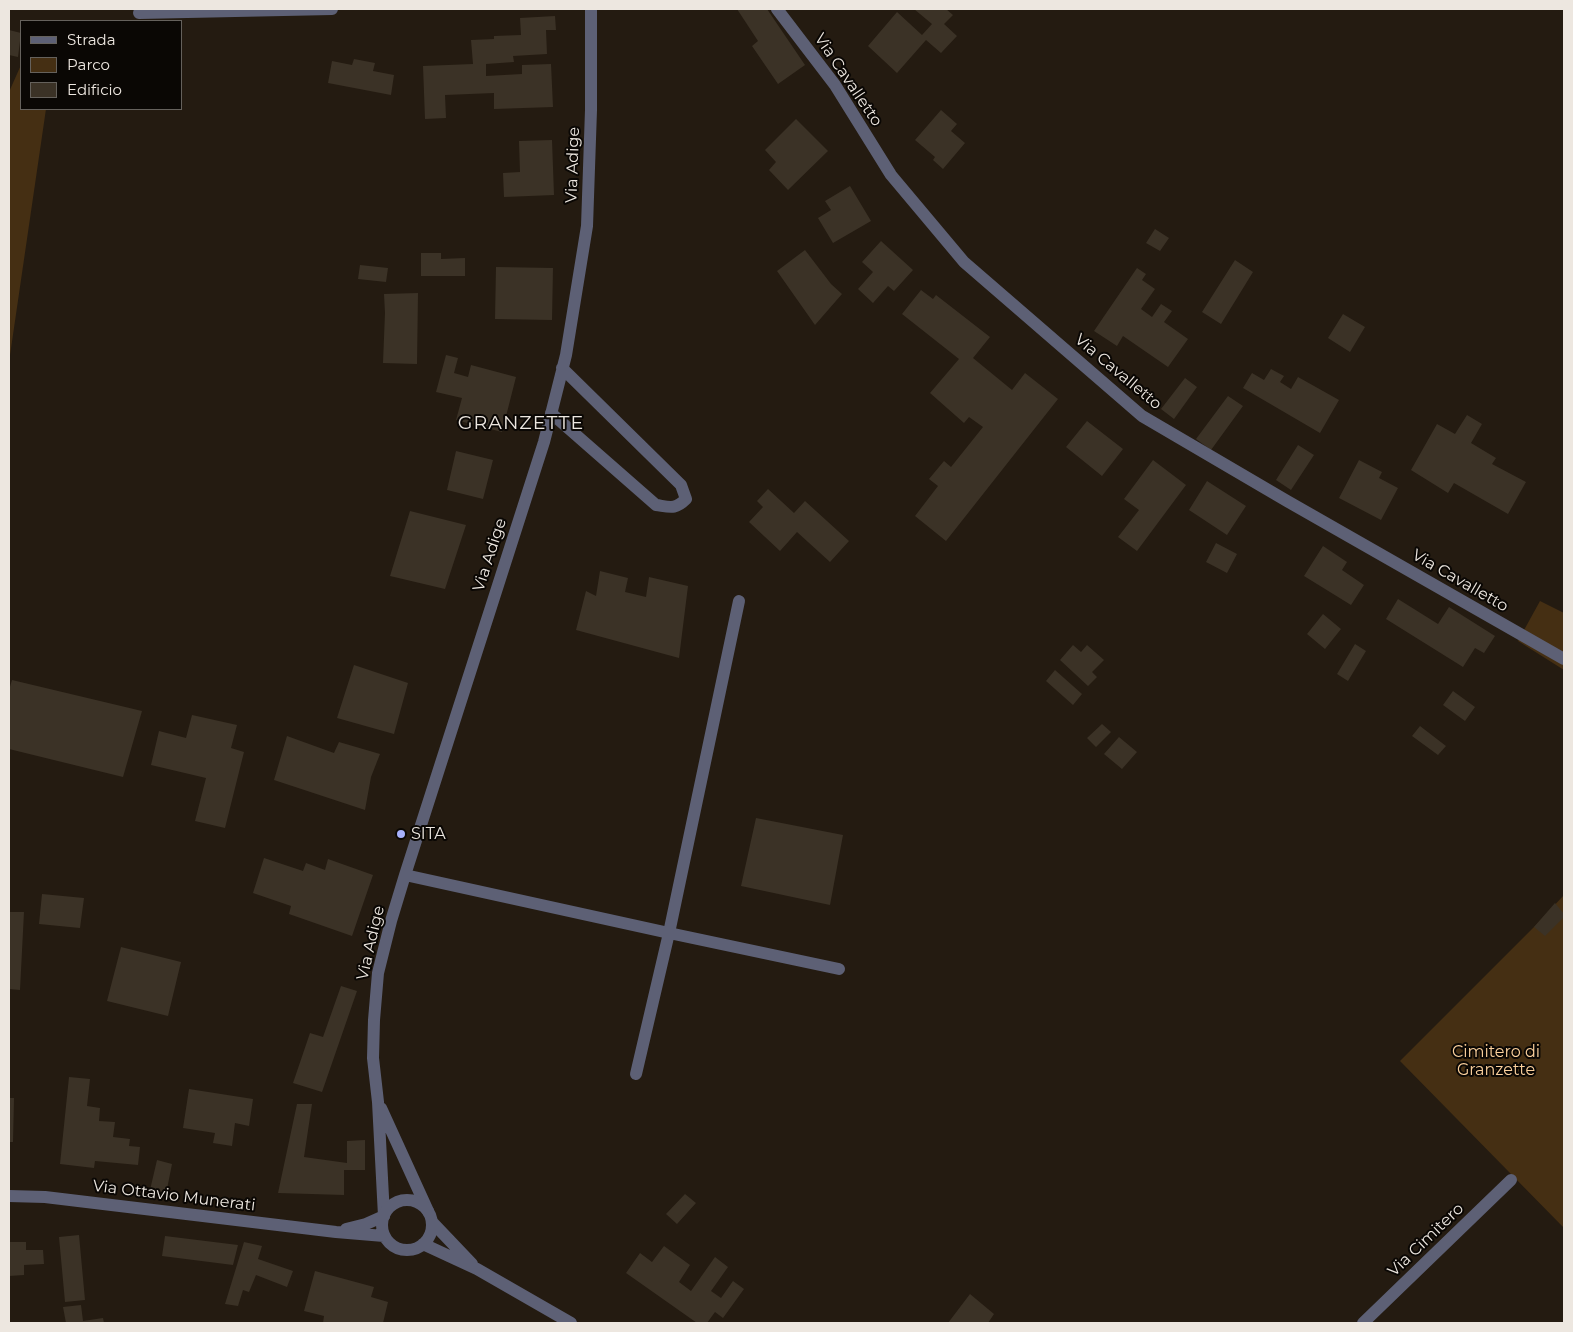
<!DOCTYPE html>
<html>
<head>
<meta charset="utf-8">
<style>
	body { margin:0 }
	#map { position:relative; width:1573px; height:1332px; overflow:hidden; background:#241b11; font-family:Montserrat,sans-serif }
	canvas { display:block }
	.frame { position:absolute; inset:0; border:10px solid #ede7e0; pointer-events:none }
	.legend { position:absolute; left:20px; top:20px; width:162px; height:90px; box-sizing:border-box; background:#0a0704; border:1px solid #65615c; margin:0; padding:6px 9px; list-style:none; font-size:15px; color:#ede7e0 }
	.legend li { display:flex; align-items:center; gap:10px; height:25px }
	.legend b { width:25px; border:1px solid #65615c }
</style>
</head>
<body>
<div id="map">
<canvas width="1573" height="1332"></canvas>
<div class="frame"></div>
<ul class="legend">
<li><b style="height:6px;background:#5d6075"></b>Strada</li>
<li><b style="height:14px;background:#452f13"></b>Parco</li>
<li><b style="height:14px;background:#3b3226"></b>Edificio</li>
</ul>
</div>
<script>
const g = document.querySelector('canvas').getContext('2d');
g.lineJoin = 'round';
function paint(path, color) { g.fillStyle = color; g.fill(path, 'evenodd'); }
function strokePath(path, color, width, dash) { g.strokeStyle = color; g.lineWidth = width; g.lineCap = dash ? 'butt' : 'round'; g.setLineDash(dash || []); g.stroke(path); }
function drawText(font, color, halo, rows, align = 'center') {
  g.font = font + ' Montserrat,sans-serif'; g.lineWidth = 4; g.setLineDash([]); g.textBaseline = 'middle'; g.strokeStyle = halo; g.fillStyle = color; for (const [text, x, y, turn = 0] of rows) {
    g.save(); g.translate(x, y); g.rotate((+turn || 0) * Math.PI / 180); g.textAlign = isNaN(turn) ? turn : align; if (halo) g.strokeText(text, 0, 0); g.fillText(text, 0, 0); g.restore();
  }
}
const green = new Path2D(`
	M21,65V109H46L9,362V92Z
	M1540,601L1564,613V670L1518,641Z
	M1564,895V1228L1400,1061L1534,927Z`);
const building = new Path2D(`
	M737,9H767L805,65L778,84L752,46L758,41Z
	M914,9H946L953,15L944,24L957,36L941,53L926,40L897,73L868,46L897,12L922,35L932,24Z
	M555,16L556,30H546L547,54L513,56L514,62L486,64V76L522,74V65L551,64L553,107L494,109V93L445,95L446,118L425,119L423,66L473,64L471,40L494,39V36L521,35L520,18Z
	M9,30L21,33L18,57L9,55Z
	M354,59L375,63L373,71L394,75L391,95L328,83L332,61L352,65Z
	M941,110L957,124L951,131L965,143L943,169L933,160L935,157L915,140Z
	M796,119L828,151L788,190L769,170L776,162L765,150Z
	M552,140L554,195L504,197L503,173L520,172L519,141Z
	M850,186L871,221L833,243L818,218L831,210L825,201Z
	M1155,229L1169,238L1160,251L1146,243Z
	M881,241L913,270L894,291L888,286L873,303L858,289L873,272L862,262Z
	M805,250L831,284L842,294L815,325L777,271Z
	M421,253H441V259L465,258V276H421Z
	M1235,260L1253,272L1221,324L1202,312Z
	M360,265L388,268L386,282L358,279Z
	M496,267L553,268L552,320L495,319Z
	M1137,268L1146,274L1142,280L1155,289L1141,309L1152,317L1161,304L1172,311L1164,322L1188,339L1168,367L1123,336L1117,346L1094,331Z
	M921,290L933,299L936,295L990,337L973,358L1012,390L1025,373L1058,399L946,541L915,516L938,486L929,479L944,461L951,467L983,427L969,417L964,423L930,393L959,359L902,314Z
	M418,293L417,364L383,363L385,313L384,294Z
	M1343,314L1365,327L1350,352L1328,338Z
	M446,355L458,358L454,373L468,377L471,365L516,377L502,432L456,420L462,398L436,392Z
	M1271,369L1284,376L1280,382L1291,389L1298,377L1339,400L1320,433L1243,388L1252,373L1264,380Z
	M1185,378L1197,387L1174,419L1161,409Z
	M1228,396L1243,406L1211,450L1196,439Z
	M1467,415L1482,424L1471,443L1496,458L1492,464L1526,482L1508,514L1454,483L1448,493L1411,470L1437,424L1455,434Z
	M1087,421L1123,449L1102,476L1066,447Z
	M1298,445L1314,455L1291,490L1276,480Z
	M456,451L493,460L483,499L447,490Z
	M1153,460L1186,485L1137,551L1118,537L1139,510L1124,499Z
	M1359,460L1382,472L1379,478L1398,488L1381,520L1339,498Z
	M1207,481L1246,506L1227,535L1189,510Z
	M768,489L794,513L805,501L849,541L830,562L797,532L780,551L749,522L763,507L757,501Z
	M410,511L466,525L445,589L390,576Z
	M1216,543L1237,554L1227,573L1206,562Z
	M1323,546L1347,562L1342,570L1364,585L1351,605L1304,576Z
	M600,571L628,578L625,592L646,597L649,577L688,586L679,658L576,630L586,591L596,596Z
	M1398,599L1438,624L1449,607L1495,636L1484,653L1475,648L1463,667L1386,619Z
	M1323,614L1341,629L1325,649L1307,634Z
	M1355,644L1366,651L1348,681L1337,674Z
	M1073,645L1081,652L1087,645L1104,660L1092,672L1097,677L1088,686L1060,660Z
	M354,665L408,683L394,734L337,718Z
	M1055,670L1082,694L1073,705L1046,681Z
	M12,680L142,711L123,777L9,749V690Z
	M1453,691L1475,707L1465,721L1443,705Z
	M192,715L237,725L231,748L244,752L225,828L195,821L206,778L151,765L159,731L186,738Z
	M1102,724L1111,732L1096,747L1087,738Z
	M1420,726L1446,746L1438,755L1412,736Z
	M287,736L334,753L339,742L380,754L371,777L365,810L274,780Z
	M1119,737L1137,752L1122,769L1104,754Z
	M756,818L843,835L830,905L741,886Z
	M264,858L303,871L306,863L325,870L328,859L373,875L352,936L289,914L291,906L253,893Z
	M42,894L84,898L80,928L39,924Z
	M1555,903L1564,914V917L1545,936L1534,927Z
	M9,912H24L20,990L9,989Z
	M121,947L181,962L168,1016L107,1001Z
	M341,986L357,991L322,1092L293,1083L310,1033L323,1037Z
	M69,1077L90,1079L87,1106L100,1108L99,1121L115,1122L113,1137L130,1139L129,1146L140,1147L138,1165L95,1161L94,1168L60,1164Z
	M189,1089L253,1099L249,1126L235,1123L232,1146L213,1143L215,1133L183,1128Z
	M9,1098H14L13,1142H9Z
	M297,1104H312L304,1157L347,1163V1141L365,1140V1170H344V1195L278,1193Z
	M157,1160L172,1164L166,1194L150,1190Z
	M685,1194L696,1203L677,1224L666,1214Z
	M79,1235L85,1300L65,1302L59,1237Z
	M165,1236L238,1245L233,1265L162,1256Z
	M9,1242H26V1250H43L44,1264L24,1265V1275L9,1276Z
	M244,1242L262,1246L258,1259L293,1271L287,1287L256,1275L249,1292L243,1290L238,1306L225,1304Z
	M664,1246L690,1265L679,1282L691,1291L715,1257L728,1267L711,1291L721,1298L733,1281L744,1289L723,1318L715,1312L707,1323H697L626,1273L640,1253L652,1262Z
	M315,1271L374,1287L371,1297L388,1302L383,1323H323L324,1316L304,1311Z
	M970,1294L994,1314L988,1323H948Z
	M81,1305L83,1321L103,1318L104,1323H66L63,1307Z`);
const minor = new Path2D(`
	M777,9L835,85L891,175L964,262L1142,416L1287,501L1564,659
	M139,13L332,9
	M551,413L656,505C670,507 675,510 686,499L681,485L562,368
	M405,875L669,933L739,601
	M636,1074L669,933L839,969
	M381,1108L428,1211
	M384,1216L378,1102L373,1058L374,1020L378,973L391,921L405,875L544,442L566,355L587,226L591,110V9
	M1363,1323L1511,1180`);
const tertiary = new Path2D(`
	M9,1196L45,1197L336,1232L384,1236
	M382 1225a25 25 0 1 1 50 0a25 25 0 1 1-50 0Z
	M432,1222L472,1264
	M346,1229L366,1224L384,1216
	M423,1244L477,1269L571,1323`);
const markers = [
	[401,834,5,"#a7b1fc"]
];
const streetNames = [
	["Via Cavalletto",848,80,56],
	["Via Adige",573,165,-88],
	["Via Cavalletto",1118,372,40],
	["Via Adige",490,555,-72],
	["Via Cavalletto",1460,581,30],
	["Via Adige",371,943,-77],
	["Via Ottavio Munerati",174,1196,7],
	["Via Cimitero",1426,1240,-44]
];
const poiNames = [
	["SITA",411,834]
];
const parkNames = [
	["Cimitero di",1496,1052],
	["Granzette",1496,1070]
];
const quarterNames = [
	["GRANZETTE",521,423]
];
paint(green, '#452f13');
paint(building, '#3b3226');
strokePath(minor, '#5d6075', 12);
strokePath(tertiary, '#5d6075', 12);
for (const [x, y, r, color] of markers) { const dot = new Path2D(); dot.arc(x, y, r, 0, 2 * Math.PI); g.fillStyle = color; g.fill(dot); strokePath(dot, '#0a0704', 2); }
drawText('16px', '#ede7e0', '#0a0704', streetNames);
drawText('16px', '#ede7e0', '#0a0704', poiNames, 'left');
drawText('16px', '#fcd19d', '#0a0704', parkNames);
g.letterSpacing = '1px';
drawText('19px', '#ede7e0', '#0a0704', quarterNames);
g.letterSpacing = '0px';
</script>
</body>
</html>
